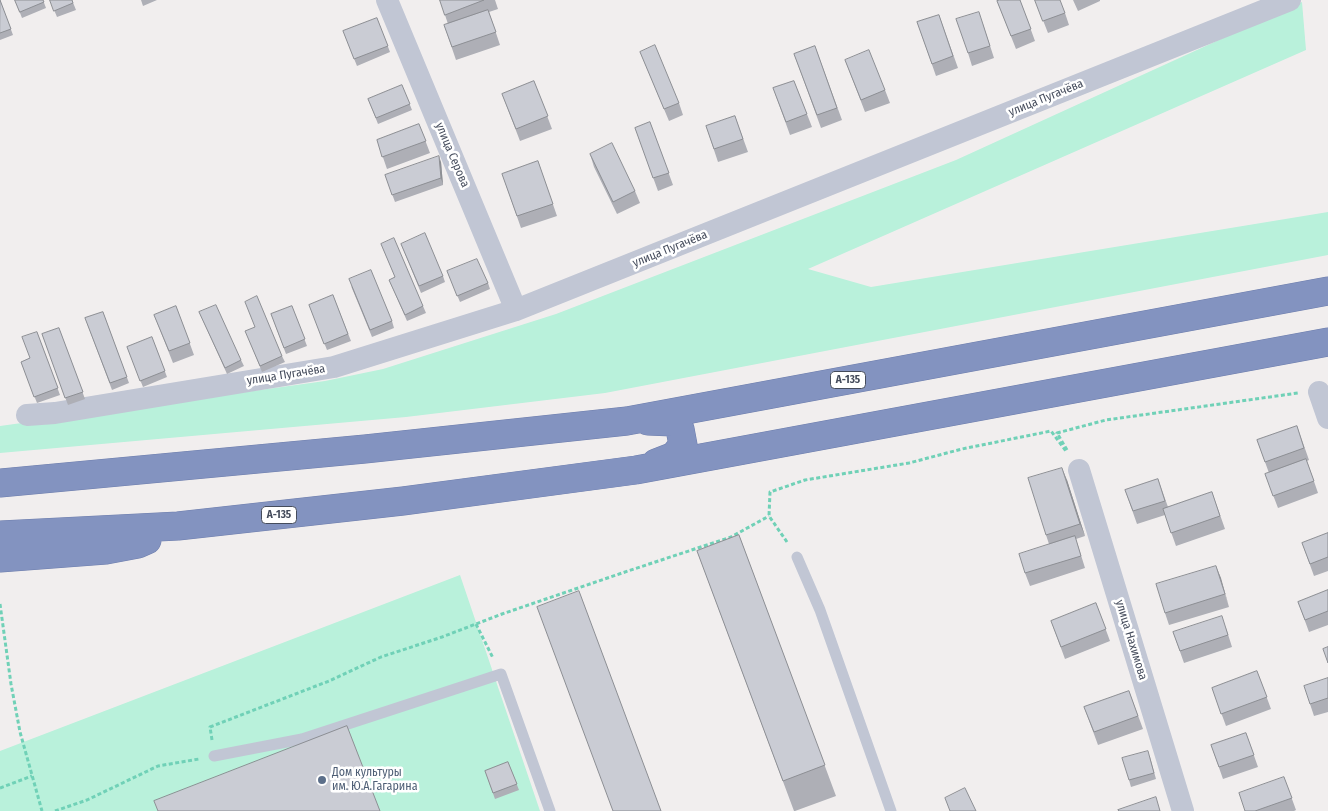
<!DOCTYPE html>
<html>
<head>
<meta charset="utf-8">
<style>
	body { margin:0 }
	canvas { display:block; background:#f1eeee }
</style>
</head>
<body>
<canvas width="1328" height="811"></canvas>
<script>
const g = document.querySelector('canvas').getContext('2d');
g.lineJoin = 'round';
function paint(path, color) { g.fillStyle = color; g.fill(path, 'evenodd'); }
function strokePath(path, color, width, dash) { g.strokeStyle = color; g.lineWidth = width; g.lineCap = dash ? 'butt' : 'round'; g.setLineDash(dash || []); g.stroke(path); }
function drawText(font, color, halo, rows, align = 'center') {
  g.font = font + ' "Fira Sans Condensed",sans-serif'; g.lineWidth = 5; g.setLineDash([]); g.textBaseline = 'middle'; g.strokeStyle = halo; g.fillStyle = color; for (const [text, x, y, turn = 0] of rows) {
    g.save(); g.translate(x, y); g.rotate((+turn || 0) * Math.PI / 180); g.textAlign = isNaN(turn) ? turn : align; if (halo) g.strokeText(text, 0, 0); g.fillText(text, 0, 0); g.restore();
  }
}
const green = new Path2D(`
	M1302,2L1306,50L808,269L871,287L1328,212V255L605,393L406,417L0,453V426L325,381L383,369L556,314L956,160Z
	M460,575L540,811H0V751Z`);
const path = new Path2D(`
	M1067,450L1057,433L1106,420L1298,393
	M787,542L769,516L770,492L805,480L909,463L962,449L1051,431L1066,451
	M0,604L11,684L20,732L42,811
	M476,624L493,658
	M212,740L210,727L329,681L381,657L442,637L502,614L628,571L731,537L769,516
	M0,788L32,776
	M55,811L87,800L158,766L199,759`);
const lane = new Path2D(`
	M797,557L820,610L891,811
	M214,756L302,739L501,674L550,811`);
const street = new Path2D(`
	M387,0L516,310
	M1319,392L1328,418
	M27,415L55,413L334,367L516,310L1290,0
	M1079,470L1183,811`);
const highway = new Path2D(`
	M648,421L672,422L680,429L683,445L674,456L656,463
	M0,483L365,449L627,421L1328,291
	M0,535L178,526L403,501L636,470L1328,342
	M0,558L106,550L138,544L147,540`);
const wall = new Path2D(`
	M0,0L13,35L0,40Z
	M15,0H43L46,8L22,18Z
	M50,0H72L76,10L57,17Z
	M141,0H157L143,6Z
	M440,0H495L498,9L489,12L500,45L456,60L444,25L448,24Z
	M1020,0L1035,41L1016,49L997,1Z
	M1035,0L1065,13L1069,25L1048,33Z
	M1073,0H1100V1L1078,11Z
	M939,15L958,68L936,76L917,22Z
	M377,18L390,52L357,66L343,31Z
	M983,24L994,58L972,66L968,53Z
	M815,46L842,120L821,128L794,54Z
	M640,52L679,103L683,115L669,121Z
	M845,60L885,90L890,103L865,112Z
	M534,81L552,129L520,141L502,94Z
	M794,81L812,127L790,135L773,88Z
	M402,85L412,110L378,124L368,99Z
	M735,116L748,152L718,162L706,126Z
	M650,122L673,185L658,191L635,128Z
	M419,124L430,153L387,169L377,140Z
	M590,154L635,191L640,203L617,214L594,167Z
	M538,161L557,216L521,228L502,174Z
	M441,162L443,185L395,202L385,175Z
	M381,244L423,306L426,313L407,321L389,280L395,277Z
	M401,244L443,276L445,282L421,293Z
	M447,271L488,283L490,289L460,302Z
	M351,286L392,321L394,328L372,337Z
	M333,295L351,341L327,350L309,305Z
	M176,306L194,355L173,363L154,315Z
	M292,306L307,346L286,354L271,314Z
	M103,312L129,383L112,390L85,318Z
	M199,312L241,360L244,366L227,374Z
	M59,328L85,399L68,405L42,334Z
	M37,332L60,395L37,403L21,362L30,358Z
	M152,337L167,377L143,387L127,347Z
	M248,337L282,356L285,362L262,372Z
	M1297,426L1309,460L1307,461L1318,493L1278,508L1265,474L1269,473L1257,440Z
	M1158,479L1168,507L1212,492L1225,529L1176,546L1165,515L1137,524L1125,490Z
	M1067,480L1085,536L1076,539L1085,568L1030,586L1025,573L1049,544L1046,535Z
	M1328,533V571L1314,576L1302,543Z
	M739,535L836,796L795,811H794L697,551Z
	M1216,566L1229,607L1169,625L1165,613Z
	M1328,590V625L1309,632L1298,602Z
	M1096,603L1110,641L1065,659L1051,621Z
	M1226,628L1232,647L1184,663L1173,632Z
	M1257,671L1271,709L1226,726L1212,688Z
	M1328,678V712L1314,716L1310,704Z
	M1129,691L1143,729L1098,745L1084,707Z
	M1246,733L1258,767L1223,779L1211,745Z
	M1150,757L1156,779L1131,787L1129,780Z
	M508,762L519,790L495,799L485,771Z
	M1284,777L1296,810L1294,811H1245Z`);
const shadedWall = new Path2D(`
	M439,156L441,162L443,185L441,178Z
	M1062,468L1067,480L1085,536L1080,524Z
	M1216,566L1221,578L1229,607L1225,594Z`);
const building = new Path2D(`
	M0,0L11,29L0,33Z
	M15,0H43L44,2L20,12Z
	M50,0H72L73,3L54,11Z
	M440,0H484L445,15Z
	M1000,0H1020L1031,29L1011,36L997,1Z
	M1035,0H1060L1065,13L1043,21Z
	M488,10L496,32L452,47L444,25Z
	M979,12L990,46L968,53L956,19Z
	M939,15L953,56L932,64L917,22Z
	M377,18L388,46L354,59L343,31Z
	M655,45L679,103L664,109L640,52Z
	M815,46L837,108L817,115L794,54Z
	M869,50L885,90L861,100L845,60Z
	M534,81L548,116L516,129L502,94Z
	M794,81L807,114L786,122L773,88Z
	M402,85L410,104L376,118L368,99Z
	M735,116L743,139L714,149L706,126Z
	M650,122L669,173L653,178L635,128Z
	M419,124L426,141L382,157L377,140Z
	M612,143L635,191L613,202L590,154Z
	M439,156L441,178L392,195L385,175Z
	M538,161L553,204L517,216L502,174Z
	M425,233L443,276L419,286L401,244Z
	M394,238L423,306L405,315L389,280L395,277L381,244Z
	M477,259L488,283L457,296L447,271Z
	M371,270L392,321L370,330L349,279Z
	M333,295L348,334L324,344L309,305Z
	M257,296L282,356L260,366L245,331L255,327L245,302Z
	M216,305L241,360L225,368L199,312Z
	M176,306L190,343L169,351L154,315Z
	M292,306L305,339L284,348L271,314Z
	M103,312L127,377L110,383L85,318Z
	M59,328L83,392L65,398L42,334Z
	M37,332L58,388L34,397L21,362L30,358L22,337Z
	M152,337L165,371L140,381L127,347Z
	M1297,426L1304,448L1265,462L1257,440Z
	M1306,459L1314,481L1273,496L1265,474Z
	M1062,468L1080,524L1046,535L1028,478Z
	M1158,479L1165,501L1133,511L1125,490Z
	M1212,492L1220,516L1171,533L1163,509Z
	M1328,533V557L1310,564L1302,543Z
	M739,535L825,765L783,781L697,551Z
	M1075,536L1081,556L1025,573L1019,554Z
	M1216,566L1225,594L1165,613L1156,584Z
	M1328,590V611L1305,620L1298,602Z
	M579,591L661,811H613L537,607Z
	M1096,603L1106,629L1061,647L1051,621Z
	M1222,616L1228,635L1180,651L1173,632Z
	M1328,647V663L1323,649Z
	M1257,671L1267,697L1221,714L1212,688Z
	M1328,678V698L1310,704L1304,686Z
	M1129,691L1138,716L1094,732L1084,707Z
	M347,726L380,811H158L154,801Z
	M1246,733L1254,755L1219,767L1211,745Z
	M1148,751L1154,773L1129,780L1122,758Z
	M508,762L517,784L493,793L485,771Z
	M1284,777L1292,798L1255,811H1245L1239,793Z
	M965,788L976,811H950L945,798Z
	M1156,797L1160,811H1119L1118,810Z`);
const markers = [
	[322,780,5,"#5c6f8a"]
];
const shields = [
	[848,380,35],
	[279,515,35]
];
const shieldNames = [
	["А-135",848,380],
	["А-135",279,515]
];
const streetNames = [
	["улица Пугачёва",1046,98,-22],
	["улица Серова",452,155,67],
	["улица Пугачёва",670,249,-22],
	["улица Пугачёва",286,375,-9],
	["улица Нахимова",1131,640,73]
];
const serviceNames = [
	["Дом культуры",332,773],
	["им. Ю.А.Гагарина",332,787]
];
paint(green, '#b9f1db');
strokePath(highway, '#6e7eac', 29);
strokePath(path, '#70d1b7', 3, [4, 2.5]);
strokePath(lane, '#c1c6d4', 11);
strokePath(street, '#c1c6d4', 22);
strokePath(highway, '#8393c0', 28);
paint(wall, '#aeafb6');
paint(shadedWall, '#8d8f94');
paint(building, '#caccd4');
strokePath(building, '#8d8f94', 1);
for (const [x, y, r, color] of markers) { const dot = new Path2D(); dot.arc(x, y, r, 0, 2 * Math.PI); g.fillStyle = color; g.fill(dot); strokePath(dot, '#fff', 2); }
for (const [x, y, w] of shields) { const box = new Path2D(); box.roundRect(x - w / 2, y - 8.5, w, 17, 4); g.fillStyle = '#fff'; g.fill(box); strokePath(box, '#454c5c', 1); }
drawText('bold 11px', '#454c5c', null, shieldNames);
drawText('12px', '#454c5c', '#fff', streetNames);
drawText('12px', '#4e5e75', '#fff', serviceNames, 'left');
</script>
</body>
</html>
